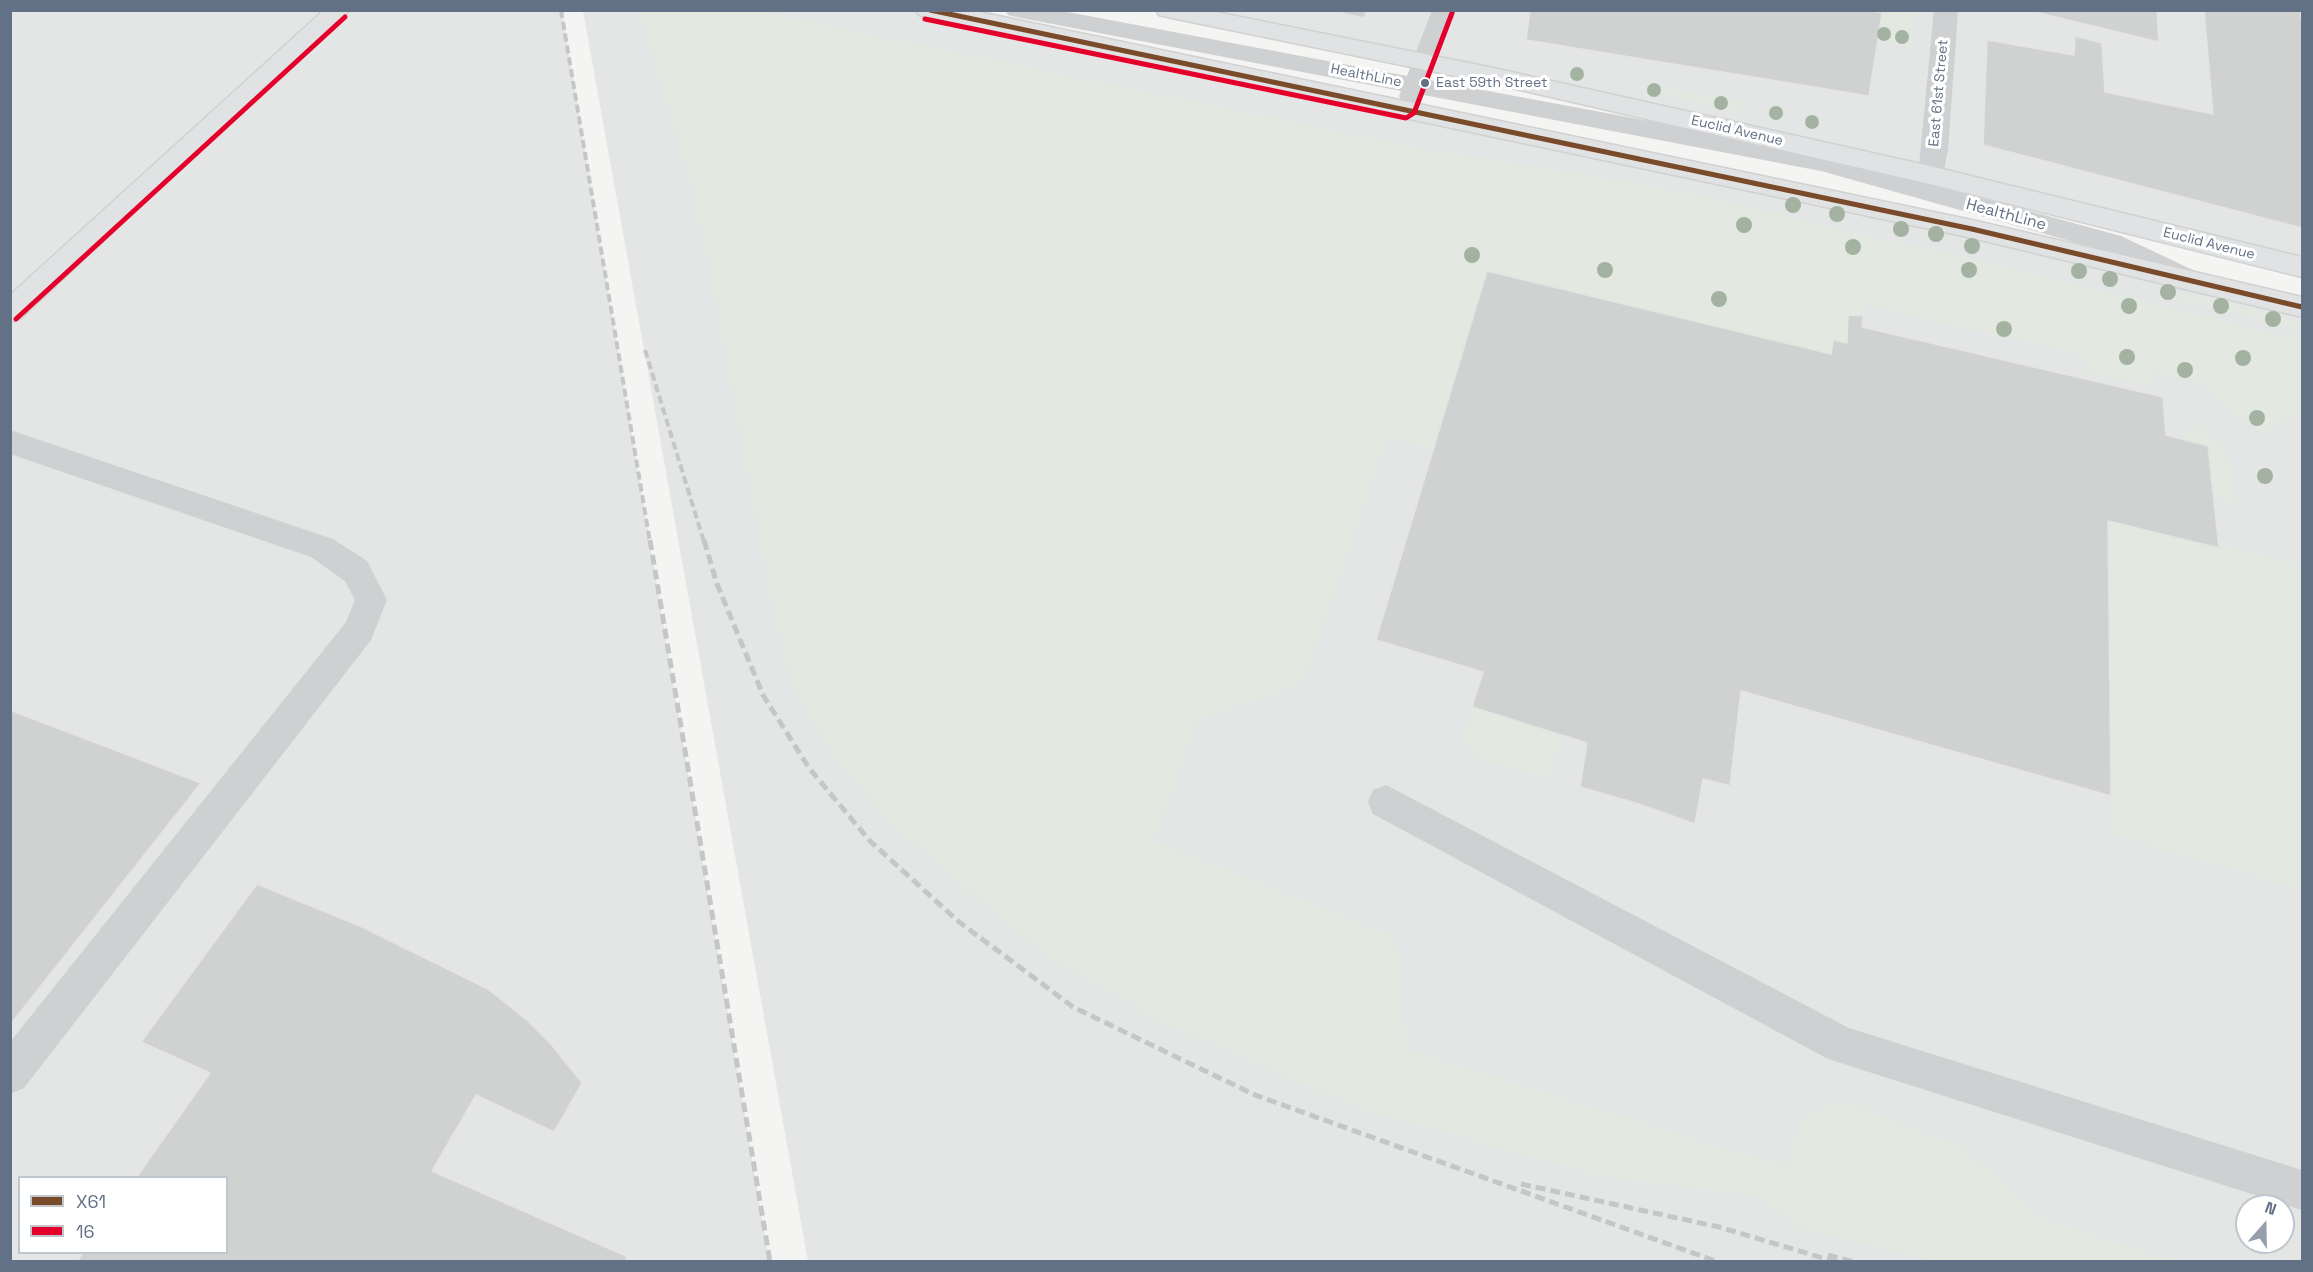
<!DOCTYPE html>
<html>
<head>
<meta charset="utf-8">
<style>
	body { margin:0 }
	#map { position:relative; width:2313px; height:1272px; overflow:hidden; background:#f4f5f2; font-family:"Space Grotesk",sans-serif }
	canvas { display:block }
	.frame { position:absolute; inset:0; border:12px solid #627185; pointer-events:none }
	.legend { position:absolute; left:18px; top:1176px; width:210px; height:78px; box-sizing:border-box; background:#fff; border:2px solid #c0c6ce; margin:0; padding:8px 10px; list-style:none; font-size:18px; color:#627185 }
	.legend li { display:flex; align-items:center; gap:12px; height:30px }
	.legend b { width:30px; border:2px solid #c0c6ce }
	.north { position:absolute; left:2235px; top:1194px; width:60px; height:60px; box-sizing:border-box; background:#fff; border:2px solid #c0c6ce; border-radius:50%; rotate:20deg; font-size:16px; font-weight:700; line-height:24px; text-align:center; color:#627185 }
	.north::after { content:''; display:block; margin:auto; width:21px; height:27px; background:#959fab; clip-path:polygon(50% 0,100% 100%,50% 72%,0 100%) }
</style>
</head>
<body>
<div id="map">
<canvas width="2313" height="1272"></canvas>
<div class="frame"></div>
<ul class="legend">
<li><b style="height:8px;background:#7a4b2a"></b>X61</li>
<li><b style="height:8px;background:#e4002b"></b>16</li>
</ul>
<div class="north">N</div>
</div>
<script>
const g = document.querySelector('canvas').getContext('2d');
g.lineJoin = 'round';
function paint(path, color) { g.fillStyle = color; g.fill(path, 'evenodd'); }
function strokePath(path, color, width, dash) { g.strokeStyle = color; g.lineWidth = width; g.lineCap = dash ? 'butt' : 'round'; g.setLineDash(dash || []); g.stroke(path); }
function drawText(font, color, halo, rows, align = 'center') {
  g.font = font + ' "Space Grotesk",sans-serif'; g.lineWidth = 6; g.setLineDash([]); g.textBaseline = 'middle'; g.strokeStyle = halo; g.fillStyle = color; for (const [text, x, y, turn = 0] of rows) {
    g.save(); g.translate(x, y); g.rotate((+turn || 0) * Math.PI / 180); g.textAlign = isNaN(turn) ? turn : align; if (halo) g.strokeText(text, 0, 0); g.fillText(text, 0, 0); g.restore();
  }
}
const built = new Path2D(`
	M927,10L2187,279L2302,307V1261H808L583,11ZM2247,1206H2283V1242H2247Z
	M10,11H562L769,1261H11ZM20,1178H226V1252H20Z
	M1167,11H2302V267L2226,248Z`);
const green = new Path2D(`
	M639,11H757L1413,147L1659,187L2034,274L2302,340V409L2276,425L2269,438L2228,408L2205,383L2148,370L2155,387L2085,371L2083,356L1864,303L1863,316L1848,315L1847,343L1833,340L1831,354L1433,450L1387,438L1303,683L1197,721L1154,841L1395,937L1407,1050L1788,1168L1800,1119L1840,1100L1962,1147L2041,1218L2174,1261H1939L1804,1229L1759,1196L1598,1176L1357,1107L1168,1024L1048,957L897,829L838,763L791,684L768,582L710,270L690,179Z
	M1871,11H1915L1912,46L1869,37Z
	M1639,84L1740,101V111L1637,89Z
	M2177,292L2302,322V331L2177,300Z
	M2196,427C2236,447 2229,463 2232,502L2214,498L2208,446L2179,438L2183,429Z
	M2108,521L2218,547L2219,544L2302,565V890L2113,834Z
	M1472,707L1563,736L1549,775L1542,777L1474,756L1464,737Z`);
const building = new Path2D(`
	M1329,10H1367L1364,18Z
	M1530,10H1869L1882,13L1869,96L1526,40Z
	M2027,10H2157L2159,42Z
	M2204,10H2300L2302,25V228L1983,145L1987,40L2074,55L2075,36L2102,43L2105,92L2213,114Z
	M1487,271L1831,354L1833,340L1847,343L1848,315L1863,316L1862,327L2163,397L2166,435L2208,446L2219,548L2108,521L2111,796L1741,691L1730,786L1703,779L1695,824L1639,804L1580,787L1587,743L1472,707L1483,672L1376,640Z
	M10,710L201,783L10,1025Z
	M257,884L360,926L488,989L529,1022L551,1044L582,1083L554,1132L476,1095L432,1171L626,1256L627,1262H77L83,1252H226V1178H136L210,1073L141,1042Z`);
const minor = new Path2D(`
	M1005,10H1057L1407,76L1432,10H1456L1429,80L1821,153L1880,170L1884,164L1893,161L1919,165L1934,10H1958L1948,150L1943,175L1939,181L1931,184L2121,236L2197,272L2201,279L2197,286L2187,289L2102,250L1821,171L1424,95L1420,102L1411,104L1402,102L1399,96L1401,91L1016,17L1008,15Z
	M10,430L333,539L367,561L387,600L371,640L24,1088L10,1094V1042L346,622L355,600L345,581L311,557L10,454Z
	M1386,785L1849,1028L2302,1170V1210L1828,1059L1373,814L1368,802L1373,790Z`);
const major = new Path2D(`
	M324,10H350L20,319L10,322V295Z
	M916,10H970L1972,220L2302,297V317L1972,238L927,17L919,15Z
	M1156,10H1206L1494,68L1930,166L2302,257V277L1930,184L1494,84L1167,17L1159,15Z`);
const railFar1 = new Path2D(`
	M561,10L650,542
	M645,350L704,542`);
const rail = new Path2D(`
	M650,540L770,1262
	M704,540L717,584L763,695L809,768L870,841L958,921L1073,1007L1255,1095L1718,1262
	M1521,1184L1719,1227L1836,1262
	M1828,1255L1854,1262`);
const bus1 = new Path2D(`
	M930,10L1972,229L2302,307`);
const bus2 = new Path2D(`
	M925,19L1406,118L1414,113L1452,13
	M16,319L345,17`);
const trees = [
	[1884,34,7],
	[1902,37,7],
	[1577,74,7],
	[1654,90,7],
	[1721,103,7],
	[1776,113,7],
	[1812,122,7],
	[1793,205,8],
	[1837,214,8],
	[1744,225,8],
	[1901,229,8],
	[1936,234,8],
	[1972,246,8],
	[1853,247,8],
	[1472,255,8],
	[1605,270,8],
	[1969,270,8],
	[2079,271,8],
	[2110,279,8],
	[2168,292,8],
	[1719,299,8],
	[2129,306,8],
	[2221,306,8],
	[2273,319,8],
	[2004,329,8],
	[2127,357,8],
	[2243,358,8],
	[2185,370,8],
	[2257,418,8],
	[2265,476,8]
];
const markers = [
	[1425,83,5,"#627185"]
];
const farStreetnames = [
	["HealthLine",1366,76,11],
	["East 61st Street",1939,93,-85],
	["Euclid Avenue",1737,131,13],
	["Euclid Avenue",2209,244,14]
];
const busNames = [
	["East 59th Street",1436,83]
];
const streetNames = [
	["HealthLine",2006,215,15]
];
paint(built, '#e4e6e5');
paint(green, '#e3e8e0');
paint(building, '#d0d2d2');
strokePath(building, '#e4e4e2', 1.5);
strokePath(major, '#d0d2d2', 3);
paint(minor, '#cfd0d1');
paint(major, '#e1e2e3');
strokePath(railFar1, '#c5c6c7', 4, [8, 4]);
strokePath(rail, '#c5c6c7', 5, [10, 5]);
strokePath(bus1, '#7a4b2a', 5);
strokePath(bus2, '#e4002b', 5);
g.fillStyle = '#a4b2a2';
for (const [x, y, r] of trees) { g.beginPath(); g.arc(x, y, r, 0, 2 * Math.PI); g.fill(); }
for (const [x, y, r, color] of markers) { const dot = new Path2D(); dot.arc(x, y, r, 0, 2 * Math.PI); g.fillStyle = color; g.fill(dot); strokePath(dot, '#fff', 2); }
drawText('14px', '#627185', '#fff', farStreetnames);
drawText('14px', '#627185', '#fff', busNames, 'left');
drawText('16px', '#627185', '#fff', streetNames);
</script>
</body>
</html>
